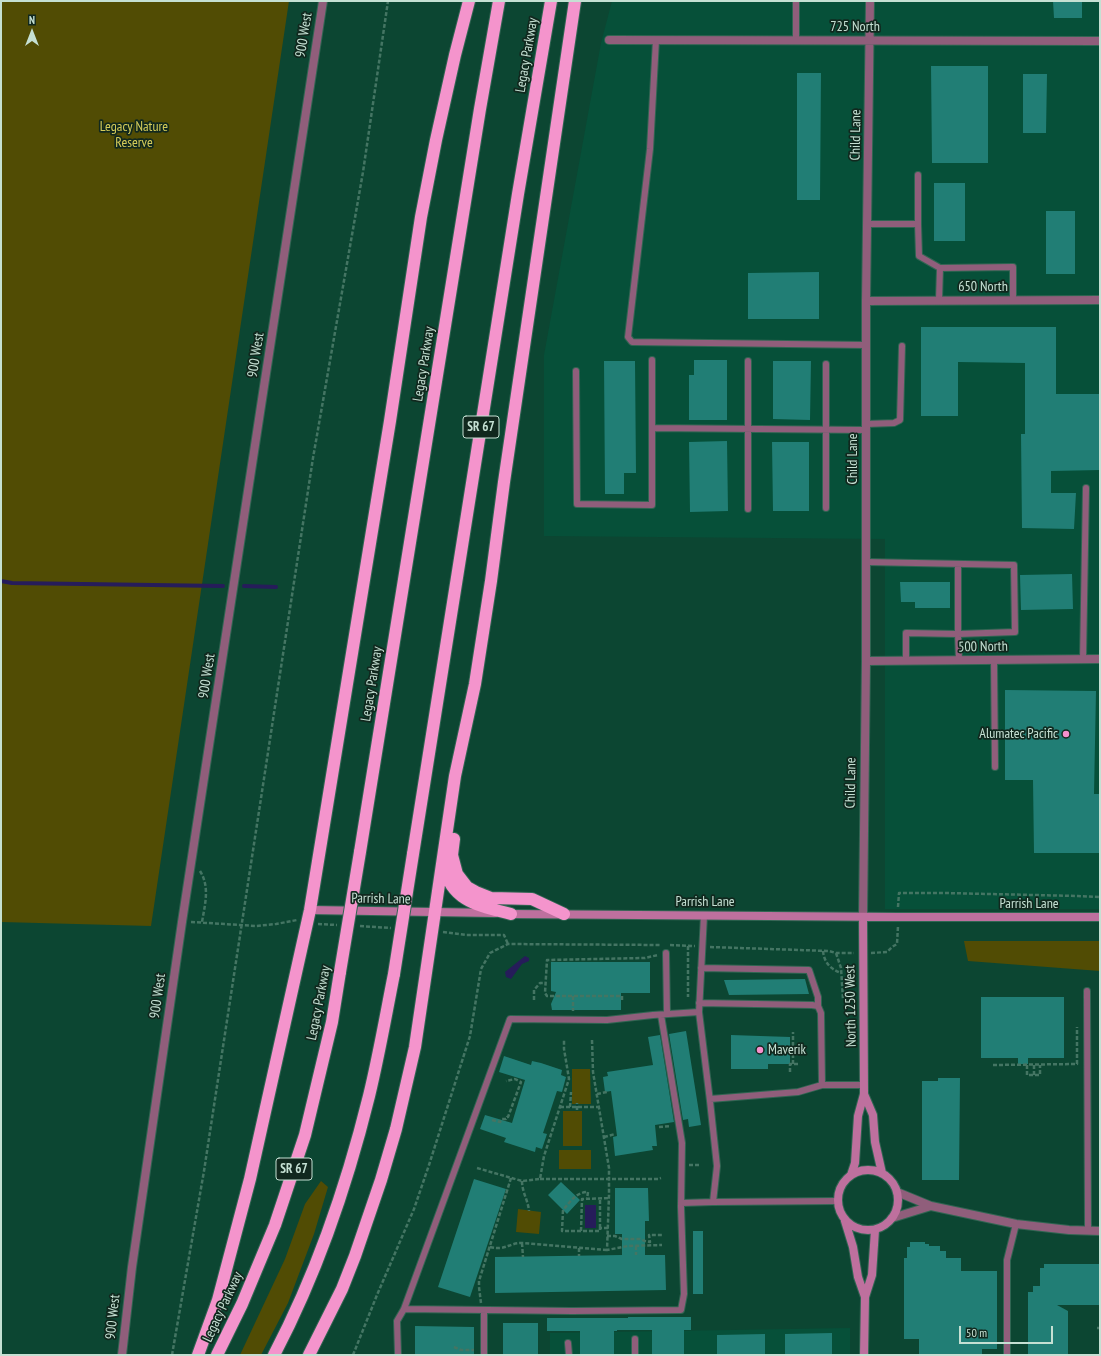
<!DOCTYPE html>
<html>
<head>
<meta charset="utf-8">
<style>
	body { margin:0 }
	#map { position:relative; width:1101px; height:1356px; overflow:hidden; background:#0c4632; font-family:"PT Sans Narrow",sans-serif }
	canvas { display:block }
	.frame { position:absolute; inset:0; border:2px solid #c5e0d3; pointer-events:none }
	.north { position:absolute; left:12px; top:12px; width:40px; height:40px; -webkit-text-stroke:3px #11281e; paint-order:stroke; rotate:0deg; font-size:11px; font-weight:700; line-height:16px; text-align:center; color:#c5e0d3 }
	.north::after { content:''; display:block; margin:auto; width:14px; height:18px; background:#c5e0d3; clip-path:polygon(50% 0,100% 100%,50% 72%,0 100%) }
	.scale { position:absolute; left:959px; top:1326px; width:94px; height:18px; box-sizing:border-box; border:2px solid #c5e0d3; border-top:0; padding-left:5px; font-size:12px; line-height:14px; white-space:nowrap; color:#c5e0d3; -webkit-text-stroke:3px #11281e; paint-order:stroke }
</style>
</head>
<body>
<div id="map">
<canvas width="1101" height="1356"></canvas>
<div class="frame"></div>
<div class="north">N</div>
<div class="scale">50 m</div>
</div>
<script>
const g = document.querySelector('canvas').getContext('2d');
g.lineJoin = 'round';
function paint(path, color) { g.fillStyle = color; g.fill(path, 'evenodd'); }
function strokePath(path, color, width, dash) { g.strokeStyle = color; g.lineWidth = width; g.lineCap = dash ? 'butt' : 'round'; g.setLineDash(dash || []); g.stroke(path); }
function drawText(font, color, halo, rows, align = 'center') {
  g.font = font + ' "PT Sans Narrow",sans-serif'; g.lineWidth = 3.5; g.setLineDash([]); g.textBaseline = 'middle'; g.strokeStyle = halo; g.fillStyle = color; for (const [text, x, y, turn = 0] of rows) {
    g.save(); g.translate(x, y); g.rotate((+turn || 0) * Math.PI / 180); g.textAlign = isNaN(turn) ? turn : align; if (halo) g.strokeText(text, 0, 0); g.fillText(text, 0, 0); g.restore();
  }
}
const built = new Path2D(`
	M612,1H1100V909H885V539L544,536V355L601,43Z
	M850,1328V1355H550V1333Z`);
const green = new Path2D(`
	M1,1H289L151,926L1,922Z
	M964,941H1100V971L968,961Z
	M572,1069H590L591,1104H572Z
	M563,1111H582V1146H563Z
	M559,1150H591V1169H559Z
	M321,1181L328,1187L314,1234L288,1303L261,1355H240L285,1259L305,1204Z
	M518,1209L541,1212L539,1234L516,1232Z`);
const water = new Path2D(`
	M525,956L529,958V961L522,964L511,979L506,977L505,972Z
	M585,1205H596V1228H585Z`);
const stream = new Path2D(`
	M1,581L12,583L223,586
	M244,586L276,587`);
const building = new Path2D(`
	M1053,1H1082V18H1054Z
	M931,66H988V163H932Z
	M797,73H821L820,200H797Z
	M1023,74H1047L1046,133H1023Z
	M934,183H965V241H934Z
	M1046,211H1075V274H1046Z
	M819,272V319H748V273Z
	M921,327H1056V394H1100V470L1051,471V493H1076L1074,529L1022,528L1021,434H1025V363L958,362V416H921Z
	M694,360H727V420H689V375H694Z
	M604,361H635L636,473H624V494H605Z
	M773,361H811L810,420L773,419Z
	M727,441L728,511L690,512L689,442Z
	M772,442H809V511H773Z
	M1072,574L1073,609L1021,610L1020,575Z
	M900,582H950V608H915V602H901Z
	M1005,690L1096,691L1094,794H1100V853H1034L1033,780H1005Z
	M551,962H650V993H621V1010H552L551,1004L556,992L551,991Z
	M805,979L809,994L729,995L724,980Z
	M981,997H1064V1058H1028V1064H1018V1058H981Z
	M686,1031L701,1125L689,1127L688,1119L683,1120L669,1034Z
	M660,1035L674,1122L655,1125L657,1146H652L653,1150L615,1156L613,1137L617,1136L611,1091L605,1092L603,1077L608,1076L607,1072L653,1065L648,1037Z
	M731,1035L790,1037V1064H768V1069H731Z
	M504,1056L531,1065L532,1061L541,1063L562,1070L561,1075L566,1077L562,1092L557,1091L543,1133L547,1134L542,1149L536,1147L535,1152L504,1142L506,1138L480,1129L485,1115L512,1123L525,1080L499,1072Z
	M938,1078H960L959,1180H922V1081H938Z
	M474,1179L506,1189L470,1297L438,1287Z
	M561,1182L580,1200L567,1214L548,1195Z
	M615,1188H648L649,1221H645V1255H665L666,1290L495,1293V1257L622,1255V1234H615Z
	M693,1231H703V1294H693Z
	M910,1242H925V1244H929V1246H940V1251H946V1258H961V1271H997V1349H982V1355H919V1339H904V1258H907V1247H910Z
	M1044,1264H1100V1305H1057L1068,1311V1355H1028V1292H1033V1286H1040V1268H1044Z
	M628,1317H691V1330H684V1355H652V1330H617V1331H614V1355H580V1331H547V1318H628Z
	M503,1323H538V1355H503Z
	M415,1326L474,1327V1355H415Z
	M832,1333V1355H785V1334Z
	M765,1334V1355H717V1335Z`);
const path = new Path2D(`
	M200,871C210,887 205,904 202,922
	M898,907L899,893H945L1078,896L1100,897
	M191,922L256,926L276,924L297,920
	M318,924L337,925
	M360,926L391,928
	M443,932L466,935H504L508,944
	M670,945L695,946
	M688,946V997
	M710,947L829,951L836,953H854
	M823,951C824,962 830,969 841,973
	M836,953L841,968L843,999
	M871,953L887,952L892,947L897,944L898,926
	M573,996V1011
	M534,1000V990L540,983H546
	M622,1000V996H547L545,993L547,960L645,958L658,955
	M592,1040L593,1072L609,1168V1195L607,1250L628,1246L662,1245
	M793,1064V1032
	M993,1065L1077,1064V1027
	M1027,1065V1075H1040V1065
	M1034,1065V1075
	M790,1072V1064H798
	M597,1094L607,1092
	M560,1107H599
	M570,1107L571,1092
	M577,1110V1103
	M492,1120L500,1122L502,1119H506L507,1117H508L521,1082L515,1079L506,1081
	M659,1127L671,1126
	M604,1137L615,1134
	M689,1165H699
	M477,1168L522,1181L540,1179L544,1156L569,1079L564,1049V1040
	M540,1179H658L661,1178
	M522,1181C522,1192 528,1200 529,1211
	M600,1228V1199
	M608,1228H600V1231H581L582,1199L609,1198
	M581,1231H562L563,1210C570,1202 576,1192 588,1192L587,1199
	M607,1236H615L622,1239H640L645,1241L650,1242L649,1235H662
	M522,1243L523,1257
	M636,1246V1255
	M490,1247C506,1251 508,1243 522,1243L607,1250
	M579,1248V1256
	M481,1303L479,1287V1281L511,1178
	M1097,1328H1100
	M454,1347L461,1350H474
	M172,1355L204,1171L313,458L363,172L388,1
	M353,1355L377,1295L414,1209L429,1165L470,1036L481,969L490,953L508,944L661,945`);
const lane = new Path2D(`
	M656,40L650,149L628,337L632,342L866,345
	M796,40V1
	M867,224H918L919,256L940,268
	M918,224V175
	M939,300L940,268L1013,267V300
	M748,361V509
	M826,364V508
	M576,371L577,504L652,505V360
	M866,424L894,423L900,420L902,346
	M652,428L866,430
	M866,562L1014,565L1015,632L958,634L959,660
	M1083,659L1086,488
	M994,660L995,767
	M906,661V633L958,634V564
	M666,953L667,1014
	M701,968L809,970L818,997V1006
	M1087,991L1088,1231
	M699,1003L812,1005L818,1006L821,1013L822,1085H864
	M699,1012L710,1101L717,1166L713,1202L837,1201
	M710,1099L798,1092L822,1085
	M681,1203L713,1202
	M404,1309L572,1311L681,1310L684,1294L681,1207L682,1143L661,1015
	M635,1339V1355
	M568,1343L569,1355
	M398,1355L397,1321L404,1309L510,1019L607,1020L653,1015L699,1012L704,915
	M484,1355V1310
	M1007,1355V1260L1016,1224`);
const street = new Path2D(`
	M609,40L1100,41
	M866,301L1100,300
	M866,661L1100,659
	M863,917L866,661V301L870,1
	M897,1192L931,1206L1016,1224L1069,1230L1100,1231
	M892,1218L931,1206
	M122,1355L132,1267L182,922L323,1`);
const secondary = new Path2D(`
	M310,910L495,913
	M507,914L898,917H1100
	M864,1094L873,1115L875,1142L882,1173
	M838 1200a30 30 0 1 1 60 0a30 30 0 1 1-60 0Z
	M851,1175L855,1163L858,1116L864,1094L863,917
	M845,1221L853,1247L858,1277L865,1297
	M864,1355L865,1297L872,1275L875,1230`);
const highway = new Path2D(`
	M454,839L452,855L457,874L467,887L476,892L491,898L532,899L564,914
	M360,852L480,109L499,1
	M413,854L518,194L551,1
	M444,866C451,902 481,906 511,914
	M198,1355L218,1300L250,1179L310,910L390,421L421,217L436,140L455,55L469,1
	M217,1355L242,1304L275,1225L305,1135L332,1022L340,972
	M274,1355C317,1273 347,1185 369,1096C379,1055 386,1014 394,974
	M309,1355L342,1289L355,1256L381,1180L396,1129L415,1047L455,776L475,684L491,581L504,482L575,1`);
const highwayBridge = new Path2D(`
	M340,972L360,852
	M394,974L413,854`);
const markers = [
	[1066,734,4,"#f790cd"],
	[760,1050,4,"#f790cd"]
];
const shields = [
	[481,427,36],
	[294,1169,36]
];
const shieldNames = [
	["SR 67",481,427],
	["SR 67",294,1169]
];
const streetNames = [
	["725 North",855,27],
	["900 West",304,35,-81],
	["Legacy Parkway",527,55,-80],
	["Child Lane",856,135,-89],
	["650 North",983,287],
	["900 West",256,355,-81],
	["Legacy Parkway",424,364,-81],
	["Child Lane",853,459,-90],
	["500 North",983,647,-1],
	["900 West",207,676,-81],
	["Legacy Parkway",372,684,-81],
	["Child Lane",851,783,-89],
	["Parrish Lane",381,899,1],
	["Parrish Lane",705,902],
	["Parrish Lane",1029,904],
	["900 West",158,996,-82],
	["Legacy Parkway",319,1003,-79],
	["North 1250 West",851,1006,-91],
	["Legacy Parkway",223,1307,-65],
	["900 West",113,1317,-84]
];
const parkNames = [
	["Legacy Nature",134,127],
	["Reserve",134,143]
];
const poiNames = [
	["Alumatec Pacific",1058,734],
	["Maverik",768,1050,"left"]
];
paint(built, '#065039');
paint(green, '#514c04');
paint(water, '#261c5a');
strokePath(stream, '#261c5a', 4);
paint(building, '#217e75');
strokePath(lane, '#316552', 8);
strokePath(street, '#316552', 10);
strokePath(secondary, '#316552', 10);
strokePath(highway, '#316552', 14);
strokePath(path, '#447563', 2.5, [4, 2]);
strokePath(lane, '#905e7b', 6);
strokePath(street, '#905e7b', 8);
strokePath(secondary, '#be709e', 8);
strokePath(highway, '#f494cc', 12);
strokePath(highwayBridge, '#316552', 14, []);
strokePath(highwayBridge, '#f494cc', 12);
for (const [x, y, r, color] of markers) { const dot = new Path2D(); dot.arc(x, y, r, 0, 2 * Math.PI); g.fillStyle = color; g.fill(dot); strokePath(dot, '#11281e', 1.5); }
for (const [x, y, w] of shields) { const box = new Path2D(); box.roundRect(x - w / 2, y - 11, w, 22, 3); g.fillStyle = '#11281e'; g.fill(box); strokePath(box, '#c5e0d3', 1); }
drawText('bold 13px', '#c5e0d3', null, shieldNames);
drawText('14px', '#c5e0d3', '#11281e', streetNames);
drawText('14px', '#d5cc59', '#11281e', parkNames);
drawText('14px', '#c5e0d3', '#11281e', poiNames, 'right');
</script>
</body>
</html>
